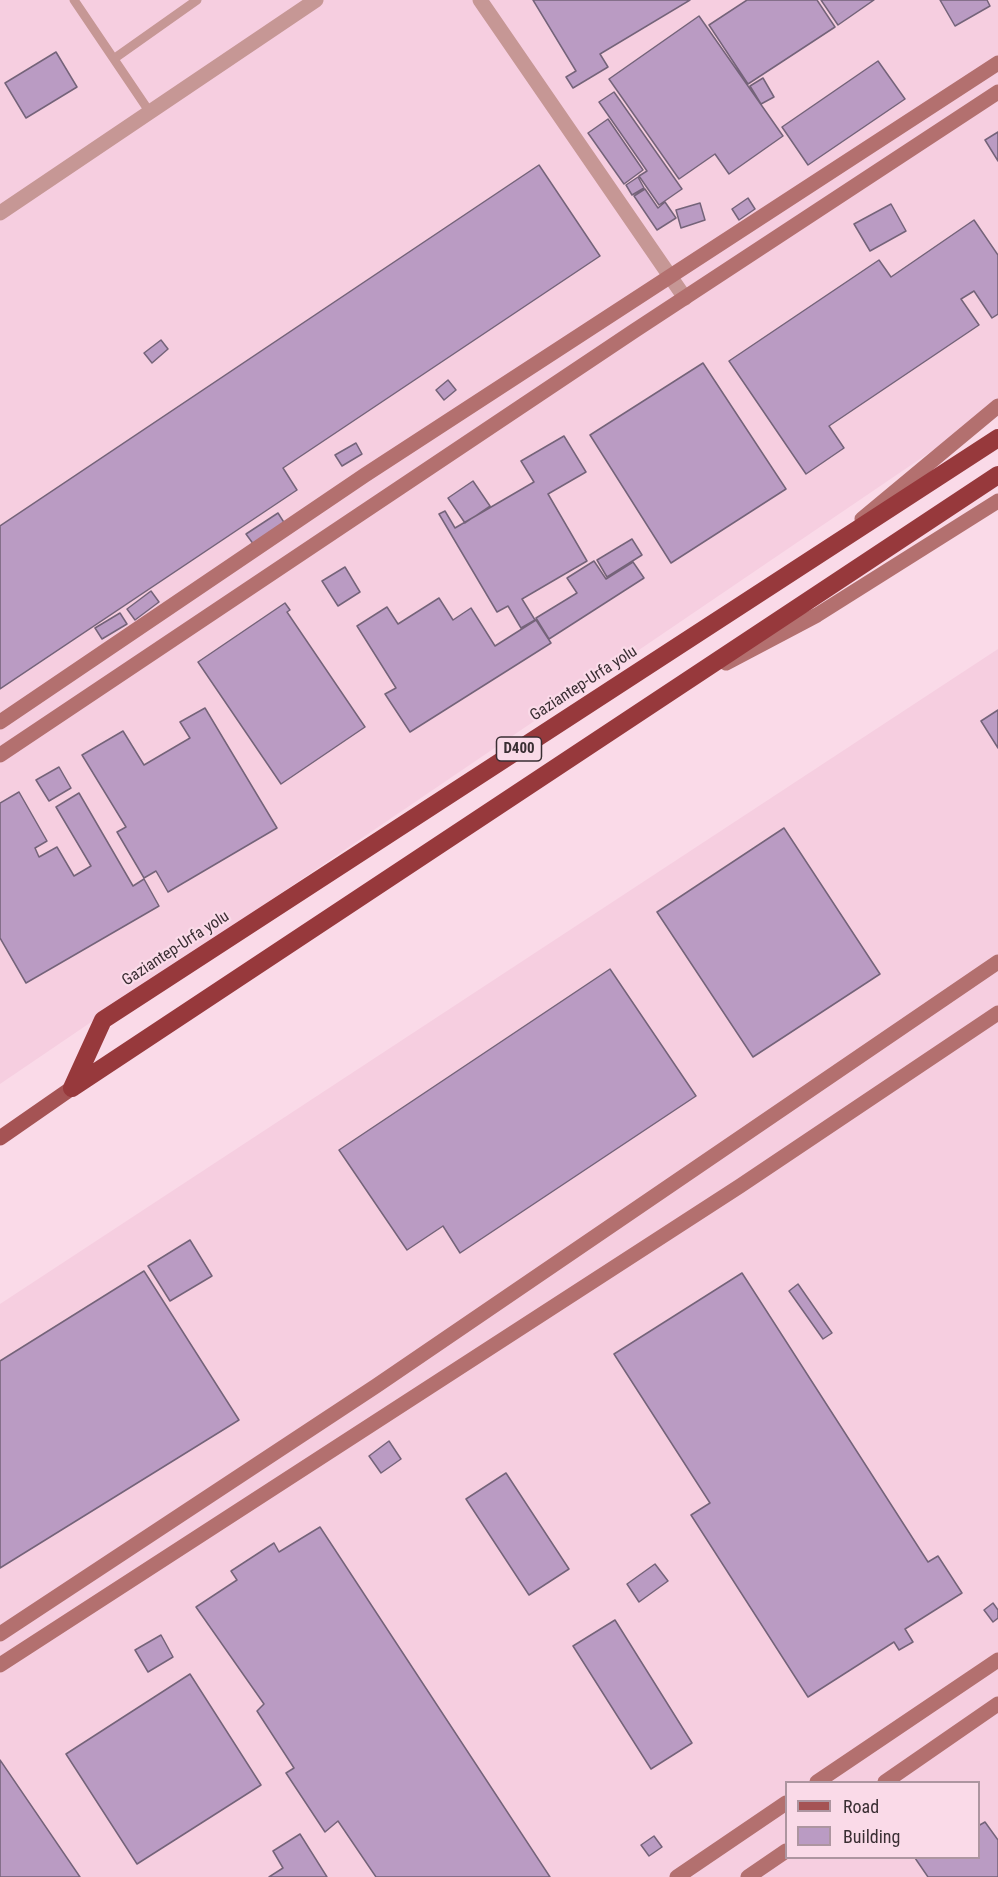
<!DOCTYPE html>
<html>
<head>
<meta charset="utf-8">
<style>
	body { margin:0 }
	#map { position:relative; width:998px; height:1877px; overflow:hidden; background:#fadae8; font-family:"Roboto Condensed",sans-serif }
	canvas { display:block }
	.legend { position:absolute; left:785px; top:1781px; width:195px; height:78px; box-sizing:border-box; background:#fadae8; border:2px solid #ad95a0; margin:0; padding:8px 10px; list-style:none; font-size:18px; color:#3a2e33 }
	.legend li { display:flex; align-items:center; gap:12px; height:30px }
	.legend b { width:30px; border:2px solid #ad95a0 }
</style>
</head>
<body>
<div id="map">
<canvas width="998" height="1877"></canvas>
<ul class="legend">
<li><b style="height:8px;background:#a55354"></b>Road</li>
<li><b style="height:16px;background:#ba9bc3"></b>Building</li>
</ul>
</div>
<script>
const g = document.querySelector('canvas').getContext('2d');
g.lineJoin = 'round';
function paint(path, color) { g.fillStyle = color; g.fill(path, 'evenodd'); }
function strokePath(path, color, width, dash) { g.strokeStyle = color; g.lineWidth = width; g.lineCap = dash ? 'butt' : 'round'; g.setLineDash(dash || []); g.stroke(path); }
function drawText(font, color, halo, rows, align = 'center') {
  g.font = font + ' "Roboto Condensed",sans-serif'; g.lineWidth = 4.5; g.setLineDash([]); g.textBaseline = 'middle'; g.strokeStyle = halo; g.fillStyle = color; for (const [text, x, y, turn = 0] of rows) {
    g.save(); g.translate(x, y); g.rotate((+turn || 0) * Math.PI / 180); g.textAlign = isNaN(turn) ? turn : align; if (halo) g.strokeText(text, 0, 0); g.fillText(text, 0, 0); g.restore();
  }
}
const built = new Path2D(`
	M0,0H998V406L0,1084Z
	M998,649V1877H0V1304ZM786,1782H978V1858H786Z`);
const building = new Path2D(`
	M533,0H690L600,54L608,67L573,88L566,77L576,71Z
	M747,0H817L835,27L748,84L709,25Z
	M821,0H874L838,25Z
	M940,0H987L990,6L955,26Z
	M699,16L783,136L729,174L715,154L679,179L609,79Z
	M56,52L77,87L26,118L5,83Z
	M878,61L905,99L808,165L782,127Z
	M763,78L774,97L761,104L750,86Z
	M614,92L682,189L659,205L639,176L647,171L599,102Z
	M608,119L643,170L624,184L588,133Z
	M998,132V161L985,140Z
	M539,165L600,256L283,468L297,490L0,689V526Z
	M638,177L644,188L632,195L626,185Z
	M645,189L658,208L665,202L676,218L657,230L634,196Z
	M748,198L755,209L739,220L732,209Z
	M700,203L705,220L681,228L676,210Z
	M891,204L906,231L870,251L854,224Z
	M974,220L998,255V314L992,318L974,291L961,299L979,325L829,426L844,448L806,474L729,361L879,260L891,277Z
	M161,340L168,349L152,363L144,353Z
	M703,363L786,489L671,563L590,435Z
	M448,380L456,390L444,400L436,390Z
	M564,436L586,472L548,494L587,561L522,599L535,620L521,628L508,606L497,612L439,514L445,511L455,528L534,482L521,461Z
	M356,443L362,454L342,466L335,455Z
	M473,481L490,506L465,523L448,498Z
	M278,513L285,524L254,545L246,534Z
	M632,539L642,555L607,577L597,560Z
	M594,561L606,579L633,562L644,578L549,639L536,618L577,593L567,578Z
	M345,567L360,592L338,606L322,581Z
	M151,591L159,602L135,620L127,609Z
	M439,598L453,620L471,608L495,646L536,620L551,643L410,732L385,694L396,688L357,626L387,607L398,624Z
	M285,603L290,610L287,612L365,727L281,784L198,662Z
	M120,613L127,624L102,639L95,628Z
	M205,708L277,828L168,892L156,871L144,878L117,832L126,827L82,755L123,731L144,765L190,738L180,722Z
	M998,710V748L981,721Z
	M59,767L71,788L49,801L36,780Z
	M19,792L47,841L35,848L39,857L57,847L74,876L91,866L56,807L79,793L133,886L144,879L159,906L26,983L0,938V803Z
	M784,828L880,974L753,1057L657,912Z
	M610,969L696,1096L460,1253L443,1226L407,1250L339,1150Z
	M190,1240L212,1276L170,1301L148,1266Z
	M144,1271L239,1420L0,1568V1361Z
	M742,1273L928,1562L938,1556L962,1593L905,1629L913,1642L899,1650L894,1642L808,1697L691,1515L710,1503L614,1354Z
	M798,1284L832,1333L823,1339L789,1291Z
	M389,1441L401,1459L381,1473L369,1456Z
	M506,1473L569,1569L529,1595L466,1499Z
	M320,1527L550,1877H376L338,1821L325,1832L286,1773L294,1768L257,1711L264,1704L196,1607L237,1580L231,1571L274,1543L279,1552Z
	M655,1564L668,1581L639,1602L627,1584Z
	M993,1603L998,1610V1618L993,1622L984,1610Z
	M615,1620L692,1743L651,1769L573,1646Z
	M161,1635L173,1657L148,1672L135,1650Z
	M190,1674L261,1785L137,1864L66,1754Z
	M0,1760L80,1877H0Z
	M985,1822L998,1840V1877H928L915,1858H978V1826Z
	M300,1834L327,1877H269L283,1868L273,1851Z
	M654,1836L662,1847L649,1856L641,1845Z`);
const lane = new Path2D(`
	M74,0L149,111
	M115,58L197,0`);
const street = new Path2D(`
	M480,0L685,298
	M0,213L316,0`);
const secondary = new Path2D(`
	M862,519L998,406
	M726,663L817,615L998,501
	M0,722L365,475L998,63
	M0,755L634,331L998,92
	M0,1634L376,1386L998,962
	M0,1665L740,1186L998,1013
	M817,1782L998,1660
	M885,1782L998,1704
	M677,1877L786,1803
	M748,1877L786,1851`);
const primary = new Path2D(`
	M0,1138L72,1088`);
const highway = new Path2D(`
	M72,1088L103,1020L998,438
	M72,1088L998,475`);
const shields = [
	[519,749,45]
];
const shieldNames = [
	["D400",519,749]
];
const streetNames = [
	["Gaziantep-Urfa yolu",584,684,-33],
	["Gaziantep-Urfa yolu",176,949,-33]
];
paint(built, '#f6cee0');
paint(building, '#ba9bc3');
strokePath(building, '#746379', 1.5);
strokePath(lane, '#c69795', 9);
strokePath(street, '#c69795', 15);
strokePath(secondary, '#b3706f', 15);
strokePath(primary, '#a55354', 15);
strokePath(highway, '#97393c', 18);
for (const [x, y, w] of shields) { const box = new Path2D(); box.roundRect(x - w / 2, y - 12, w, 24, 4.5); g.fillStyle = '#fadae8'; g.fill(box); strokePath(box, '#3a2e33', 1.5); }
drawText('bold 15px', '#3a2e33', null, shieldNames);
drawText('16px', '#3a2e33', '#fadae8', streetNames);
</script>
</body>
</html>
